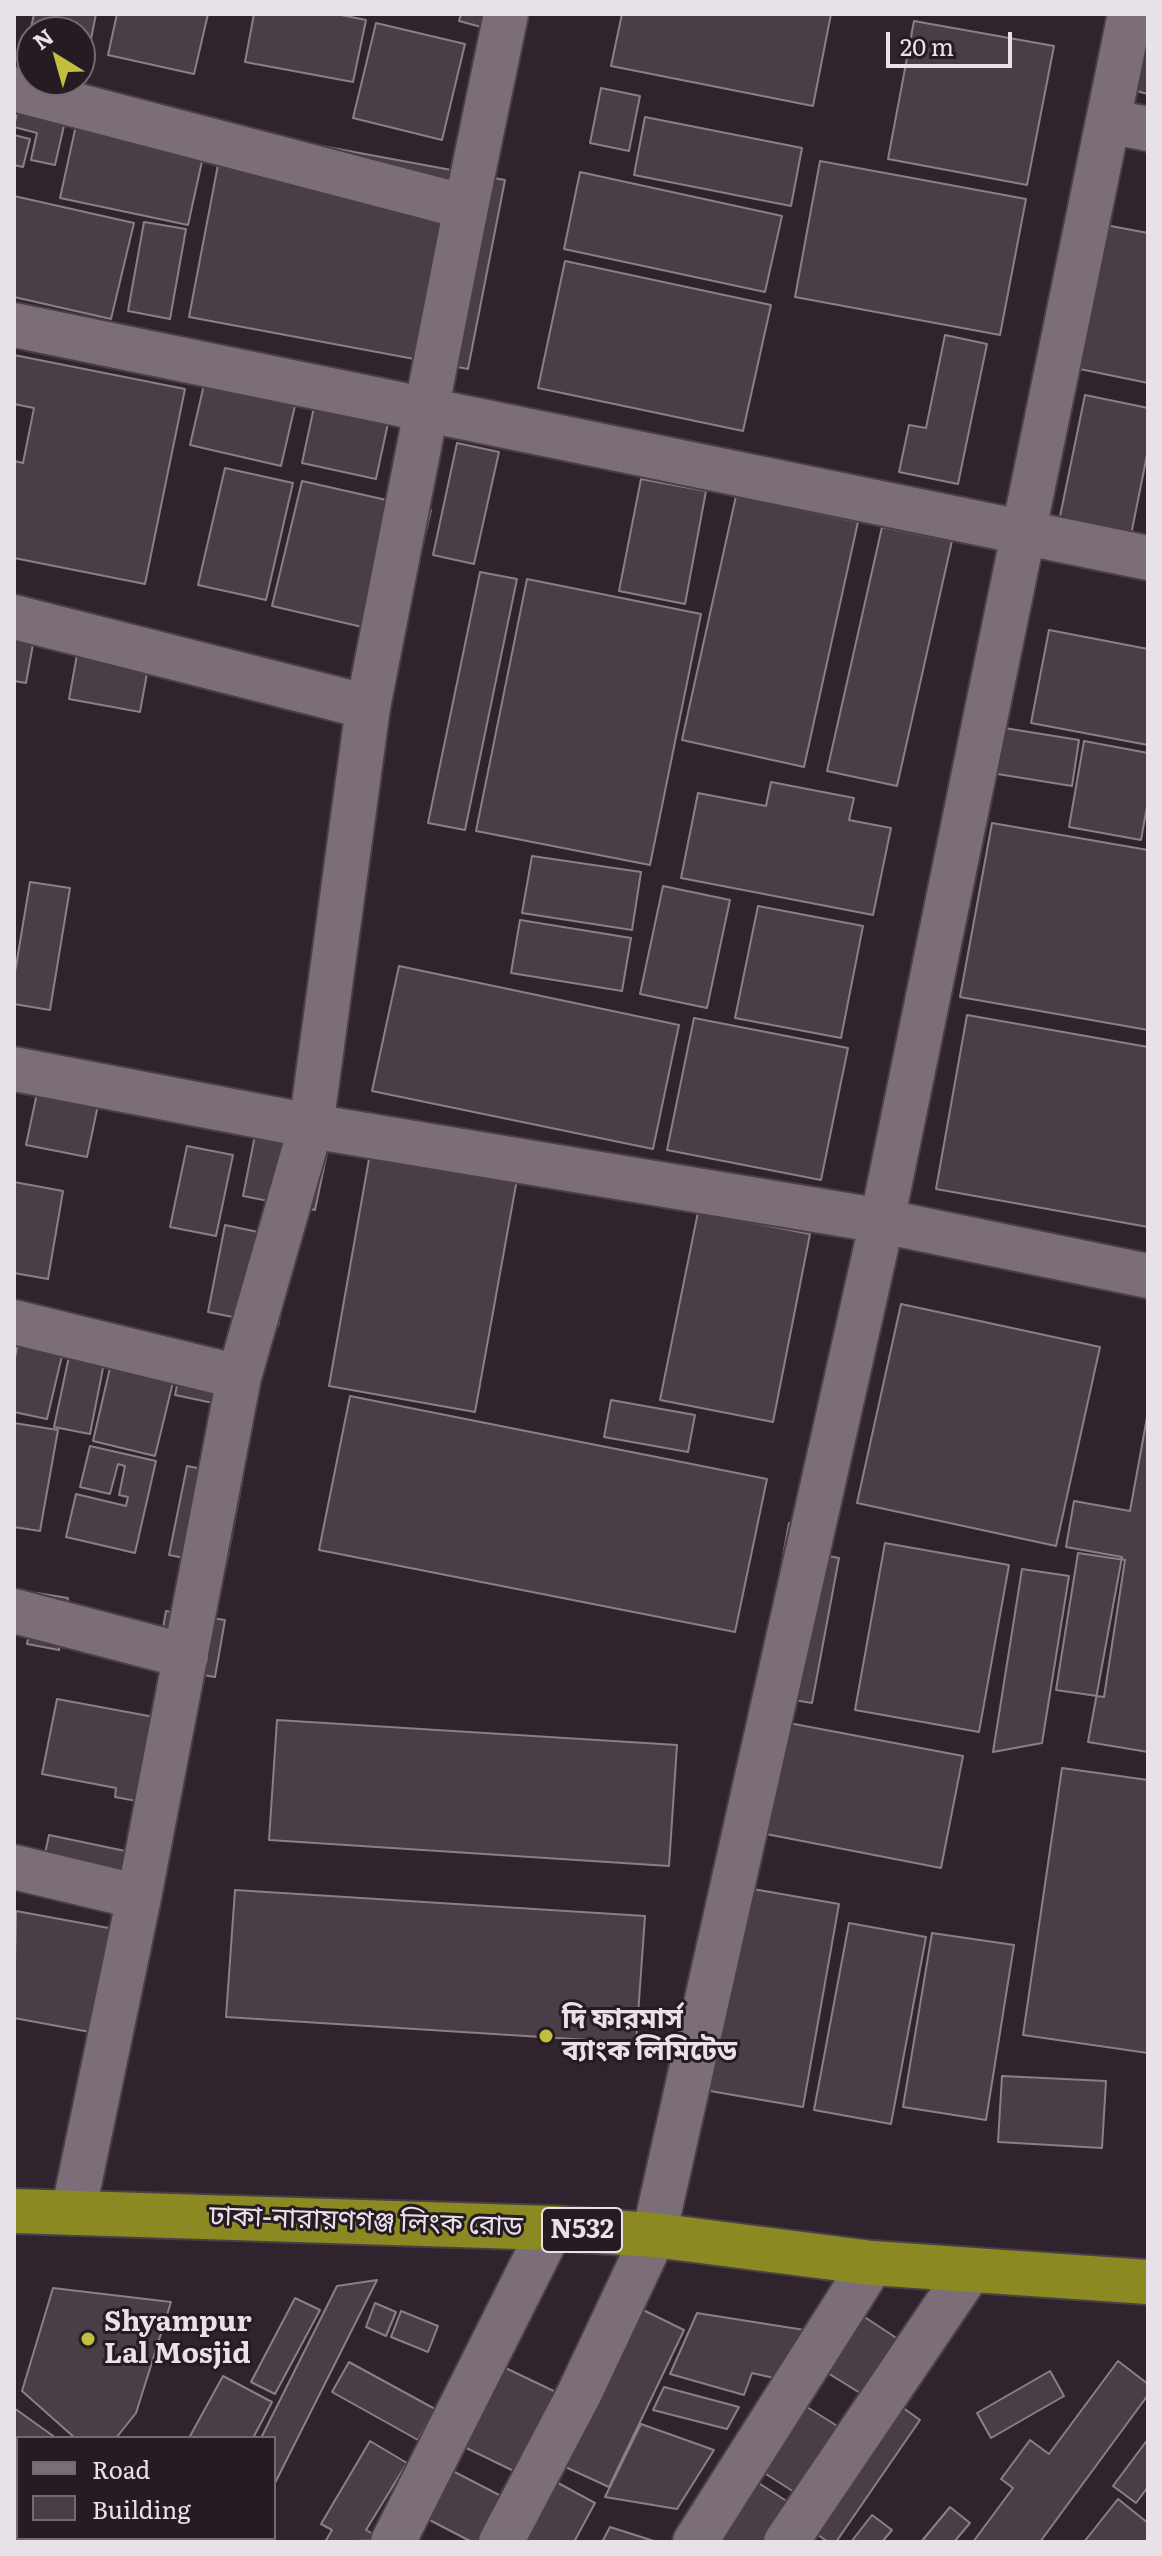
<!DOCTYPE html>
<html>
<head>
<meta charset="utf-8">
<style>
	body { margin:0 }
	#map { position:relative; width:1162px; height:2556px; overflow:hidden; background:#2f242d; font-family:Literata,serif }
	canvas { display:block }
	.frame { position:absolute; inset:0; border:16px solid #e8e1e7; pointer-events:none }
	.legend { position:absolute; left:16px; top:2436px; width:260px; height:104px; box-sizing:border-box; background:#251b23; border:2px solid #736a71; margin:0; padding:10px 14px; list-style:none; font-size:24px; color:#e8e1e7 }
	.legend li { display:flex; align-items:center; gap:16px; height:40px }
	.legend b { width:40px; border:2px solid #736a71 }
	.north { position:absolute; left:16px; top:16px; width:80px; height:80px; box-sizing:border-box; background:#251b23; border:2px solid #736a71; border-radius:50%; rotate:323deg; font-size:22px; font-weight:700; line-height:32px; text-align:center; color:#e8e1e7 }
	.north::after { content:''; display:block; margin:auto; width:28px; height:36px; background:#c1be40; clip-path:polygon(50% 0,100% 100%,50% 72%,0 100%) }
	.scale { position:absolute; left:886px; top:32px; width:126px; height:36px; box-sizing:border-box; border:4px solid #e8e1e7; border-top:0; padding-left:10px; font-size:24px; line-height:28px; white-space:nowrap; color:#e8e1e7; -webkit-text-stroke:6px #251b23; paint-order:stroke }
</style>
</head>
<body>
<div id="map">
<canvas width="1162" height="2556"></canvas>
<div class="frame"></div>
<ul class="legend">
<li><b style="height:10px;background:#7b6e78"></b>Road</li>
<li><b style="height:22px;background:#493d46"></b>Building</li>
</ul>
<div class="north">N</div>
<div class="scale">20 m</div>
</div>
<script>
const g = document.querySelector('canvas').getContext('2d');
g.lineJoin = 'round';
function paint(path, color) { g.fillStyle = color; g.fill(path, 'evenodd'); }
function strokePath(path, color, width, dash) { g.strokeStyle = color; g.lineWidth = width; g.lineCap = dash ? 'butt' : 'round'; g.setLineDash(dash || []); g.stroke(path); }
function drawText(font, color, halo, rows, align = 'center') {
  g.font = font + ' Literata,"Noto Sans Bengali",serif'; g.lineWidth = 6; g.setLineDash([]); g.textBaseline = 'middle'; g.strokeStyle = halo; g.fillStyle = color; for (const [text, x, y, turn = 0] of rows) {
    g.save(); g.translate(x, y); g.rotate((+turn || 0) * Math.PI / 180); g.textAlign = isNaN(turn) ? turn : align; if (halo) g.strokeText(text, 0, 0); g.fillText(text, 0, 0); g.restore();
  }
}
const building = new Path2D(`
	M34,14H96L88,54L80,53V32H32V43L28,42Z
	M117,14H208L194,74L108,55Z
	M254,14H336L366,20L353,82L245,62Z
	M461,14H528L522,38L459,21Z
	M622,14H831L813,106L611,66Z
	M1148,18V94L1125,88Z
	M914,21L1054,46L1027,185L888,159Z
	M376,23L465,44L442,140L353,118Z
	M601,88L640,96L629,151L590,143Z
	M21,93L69,104L55,165L31,160L37,133L14,127Z
	M80,107L208,134L188,225L60,198Z
	M645,117L802,148L791,206L634,175Z
	M225,128L505,180L468,369L189,317Z
	M14,135L30,139L23,167L14,165Z
	M820,161L1026,199L1000,335L795,297Z
	M580,172L782,216L765,292L564,249Z
	M14,196L134,223L111,319L14,297Z
	M144,222L186,229L170,319L128,311Z
	M1100,224L1148,233V383L1070,367Z
	M565,261L771,305L743,431L538,388Z
	M945,335L987,344L958,484L899,472L909,425L926,428Z
	M14,355L185,389L145,584L14,558V461L23,463L34,408L14,404Z
	M206,376L297,397L281,466L190,445Z
	M1085,395L1148,408V450L1129,545L1057,531Z
	M314,407L388,423L376,479L302,463Z
	M457,443L499,452L474,564L433,555Z
	M225,468L293,483L266,600L198,585Z
	M641,479L706,491L685,604L619,591Z
	M302,481L431,510L401,636L272,606Z
	M736,496L858,522L804,767L682,740Z
	M882,527L952,541L897,786L827,771Z
	M480,572L517,579L465,830L428,823Z
	M527,579L701,614L650,865L476,831Z
	M14,600L40,605L26,683L14,681Z
	M82,627L153,640L140,712L69,699Z
	M1049,630L1148,649V745L1031,723Z
	M992,726L1079,740L1072,786L985,772Z
	M1084,741L1148,753V801L1141,840L1069,827Z
	M771,782L854,798L849,820L891,828L873,915L681,878L698,793L766,806Z
	M992,823L1148,850V1030L960,997Z
	M532,856L641,872L632,930L522,913Z
	M30,882L70,888L50,1010L14,1004V978Z
	M663,886L730,900L707,1008L640,994Z
	M758,906L863,926L841,1038L735,1018Z
	M520,920L631,938L622,991L511,973Z
	M399,966L679,1025L653,1149L372,1091Z
	M967,1015L1148,1047V1227L936,1189Z
	M694,1018L848,1048L821,1180L667,1150Z
	M40,1079L101,1091L87,1157L26,1145Z
	M259,1115L332,1129L315,1210L243,1196Z
	M372,1142L519,1168L475,1412L329,1386Z
	M187,1146L233,1155L216,1236L170,1227Z
	M14,1182L63,1191L48,1279L14,1273Z
	M698,1212L810,1234L773,1422L660,1400Z
	M225,1225L296,1240L278,1326L208,1312Z
	M901,1304L1100,1347L1056,1546L857,1503Z
	M20,1333L65,1343L47,1419L14,1412V1362Z
	M71,1347L106,1353L90,1434L54,1427Z
	M113,1355L176,1370L155,1456L93,1441Z
	M182,1361L251,1411L175,1395Z
	M350,1396L767,1479L735,1632L319,1550Z
	M611,1400L695,1415L688,1452L604,1437Z
	M1148,1412V1752L1088,1742L1122,1557L1066,1547L1074,1501L1130,1511Z
	M14,1423L58,1430L40,1531L14,1527Z
	M90,1446L156,1461L135,1553L66,1537L76,1494L126,1506L128,1497L119,1495L125,1466L118,1464L110,1494L80,1487Z
	M187,1466L243,1477L226,1566L169,1555Z
	M789,1523L832,1530L828,1556L839,1558L812,1703L758,1694Z
	M885,1543L1009,1565L979,1732L855,1710Z
	M1078,1553L1125,1560L1104,1697L1056,1690Z
	M1022,1569L1069,1576L1042,1743L993,1752Z
	M37,1593L68,1598L59,1650L27,1644Z
	M166,1611L225,1620L215,1677L156,1667Z
	M57,1699L192,1724L175,1808L115,1797L116,1788L42,1774Z
	M752,1716L963,1756L941,1868L730,1827Z
	M277,1720L677,1745L669,1866L269,1840Z
	M1062,1768L1148,1780V2053L1023,2035Z
	M49,1835L130,1852L122,1890L41,1872Z
	M747,1888L839,1904L803,2107L710,2091Z
	M235,1890L645,1916L636,2043L226,2017Z
	M16,1911L136,1933L117,2037L14,2018Z
	M849,1923L926,1937L891,2124L814,2110Z
	M932,1933L1014,1945L986,2120L903,2107Z
	M1002,2076L1106,2081L1102,2148L998,2142Z
	M377,2280L274,2485V2438H261L337,2286Z
	M53,2288L171,2302L136,2413L116,2438H75L22,2391Z
	M295,2298L320,2310L275,2394L251,2382Z
	M375,2303L396,2312L386,2336L366,2327Z
	M637,2307L684,2330L609,2487L561,2465Z
	M401,2311L438,2326L428,2352L391,2337Z
	M697,2313L817,2332L787,2381L752,2373L744,2395L670,2374Z
	M860,2314L904,2343L868,2398L823,2370Z
	M1118,2361L1148,2384V2395L1040,2542H973L1013,2488L1001,2479L1030,2440L1049,2454Z
	M349,2362L435,2409L418,2440L332,2392Z
	M493,2362L560,2394L522,2475L454,2442Z
	M1050,2371L1064,2396L991,2438L977,2413Z
	M223,2376L272,2402L253,2438H189Z
	M664,2387L739,2407L727,2429L653,2410Z
	M888,2397L920,2420L836,2542H828L801,2523Z
	M794,2399L847,2432L805,2499L752,2465Z
	M14,2408L56,2438H18V2538H50L48,2542H14Z
	M641,2424L714,2450L677,2509L605,2497Z
	M1148,2439V2487L1136,2503L1113,2486Z
	M370,2441L407,2463L366,2530L384,2540L325,2542L332,2530L321,2524Z
	M441,2465L509,2500L486,2542H472L416,2513Z
	M743,2473L799,2509L777,2542H723L706,2531Z
	M549,2478L595,2503L574,2542H515Z
	M1118,2499L1148,2523V2542H1084Z
	M950,2507L970,2523L954,2542H921Z
	M872,2515L892,2530L882,2542H851Z
	M610,2527L657,2542H602Z`);
const street = new Path2D(`
	M14,89L466,207
	M1108,121L1148,129
	M14,325L1148,558
	M14,617L368,707
	M14,1069L311,1126L882,1221L1148,1276
	M14,1322L239,1377
	M14,1611L186,1656
	M14,1867L139,1897
	M73,2213L139,1897L239,1377L311,1126L368,707L466,207L506,14
	M393,2542L551,2228
	M501,2542L579,2394L654,2235L882,1221L1130,14
	M695,2542L872,2263
	M786,2542L970,2270`);
const highway = new Path2D(`
	M14,2211L551,2228L654,2235L872,2263L1148,2282`);
const markers = [
	[546,2036,8,"#c1be40"],
	[88,2339,8,"#c1be40"]
];
const shields = [
	[582,2230,80]
];
const shieldNames = [
	["N532",582,2230]
];
const poiNames = [
	["দি ফারমার্স",562,2020],
	["ব্যাংক লিমিটেড",562,2052],
	["Shyampur",104,2323],
	["Lal Mosjid",104,2355]
];
const streetNames = [
	["ঢাকা-নারায়ণগঞ্জ লিংক রোড",366,2222,2]
];
paint(building, '#493d46');
strokePath(building, '#8c7e89', 2);
strokePath(street, '#494047', 48);
strokePath(highway, '#494047', 48);
strokePath(street, '#7b6e78', 44);
strokePath(highway, '#8b8921', 44);
for (const [x, y, r, color] of markers) { const dot = new Path2D(); dot.arc(x, y, r, 0, 2 * Math.PI); g.fillStyle = color; g.fill(dot); strokePath(dot, '#251b23', 3); }
for (const [x, y, w] of shields) { const box = new Path2D(); box.roundRect(x - w / 2, y - 22, w, 44, 6); g.fillStyle = '#251b23'; g.fill(box); strokePath(box, '#e8e1e7', 2); }
drawText('bold 26px', '#e8e1e7', null, shieldNames);
drawText('bold 28px', '#e8e1e7', '#251b23', poiNames, 'left');
drawText('28px', '#e8e1e7', '#251b23', streetNames);
</script>
</body>
</html>
